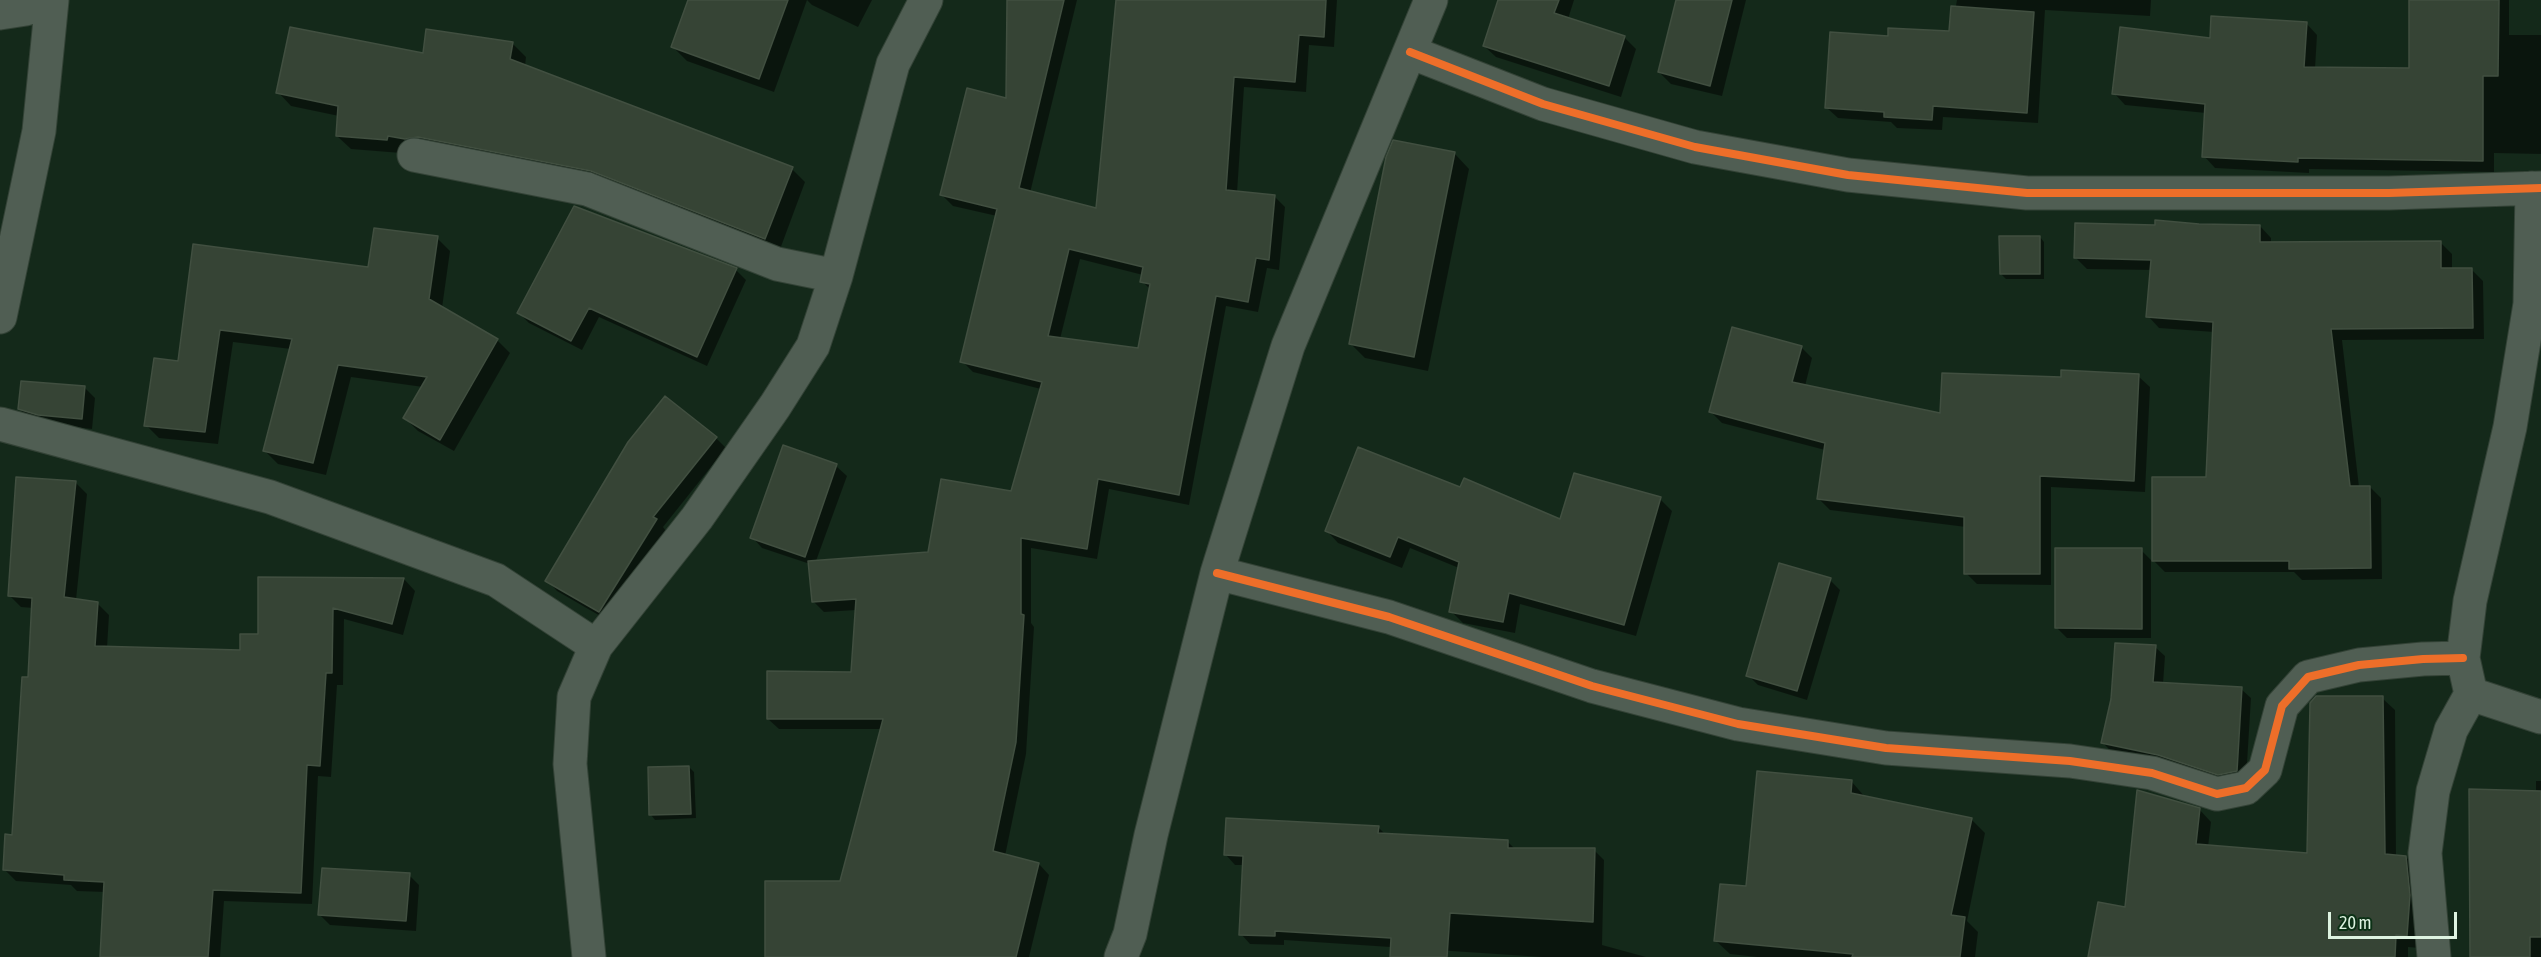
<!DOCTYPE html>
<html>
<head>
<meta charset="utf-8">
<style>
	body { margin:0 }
	#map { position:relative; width:2541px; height:957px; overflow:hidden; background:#14291a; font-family:"Asap Condensed",sans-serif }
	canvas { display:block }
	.scale { position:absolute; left:2328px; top:912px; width:129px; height:27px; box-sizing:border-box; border:3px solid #def3e1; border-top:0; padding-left:8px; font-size:18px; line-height:21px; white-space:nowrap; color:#def3e1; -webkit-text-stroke:4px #0c3116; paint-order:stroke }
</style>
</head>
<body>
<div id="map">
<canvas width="2541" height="957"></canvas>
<div class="scale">20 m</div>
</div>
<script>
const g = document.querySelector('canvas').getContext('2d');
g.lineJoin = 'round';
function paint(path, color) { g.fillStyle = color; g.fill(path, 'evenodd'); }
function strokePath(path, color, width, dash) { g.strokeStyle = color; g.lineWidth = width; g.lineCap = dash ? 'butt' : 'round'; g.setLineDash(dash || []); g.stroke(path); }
const shadow = new Path2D(`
	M689,0H872L858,27L812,5L807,0L774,92L687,61L673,47Z
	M1009,0H1077L1030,193L1097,210L1118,0H1337L1334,47L1309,45L1306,92L1244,87L1237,193L1274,196L1285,207L1279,270L1267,268L1258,312L1226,306L1189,505L1109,489L1097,559L1031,548V623L1034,627L1026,754L1005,856L1039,864L1049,875L1029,957H767L841,882L882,729H779L768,719L852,673L856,610L824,612L813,601L810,564L762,548L752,537L836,466L847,476L816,561L929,553L1012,492L1041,389L973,372L962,361L997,216L953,206L942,195L1007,100ZM1080,259L1143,275L1142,281L1151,290L1139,350L1060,339Z
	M1499,0H1574L1568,19L1624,37L1636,49L1621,97L1496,57L1484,46Z
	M1677,0H1746L1722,96L1671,84L1659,72Z
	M1957,0H2151L2150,16L2045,10L2038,123L1943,117L1942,130L1897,128L1891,122L1838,118L1827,108L1889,38L1951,33Z
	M2411,0H2509V35H2541V154L2494,153V172L2309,169V173L2215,168L2204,156L2206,113L2125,105L2114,93L2211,40L2306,23L2317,35L2315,69H2410Z
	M512,43L526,57L525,66L792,169L805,182L779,252L401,153L351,149L337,136L339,116L291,106L278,92L424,55Z
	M1455,154L1469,169L1428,371L1365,358L1351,344Z
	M2199,226H2260L2271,238V244L2441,243L2452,254V269L2472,270L2483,281L2484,339L2342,340L2359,487H2370L2381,498L2382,579L2302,580L2294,572H2165L2153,560L2208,479L2214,332L2159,328L2148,316L2152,270L2087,269L2076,258Z
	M2040,237L2044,242V279H2006L2001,274Z
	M437,238L450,251L442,308L497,340L510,353L454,451L418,431L405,418L423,387L351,377L326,475L278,464L265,451L291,349L233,342L218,444L159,438L146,425L179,363L195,245L369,268Z
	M736,270L746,280L707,366L599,317L582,350L529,323L519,313Z
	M1801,347L1812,358L1805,386L1941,414L2138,376L2150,387L2145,492L2051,487V585L1977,584L1966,573V527L1830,510L1819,499L1825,450L1722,423L1710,411Z
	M85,388L95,398L92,429L49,424L30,419L19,409Z
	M716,438L726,448L663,527L666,531L609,621L557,591L547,580Z
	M75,482L87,494L76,600L97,603L109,615L107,648L241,651L260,635L404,579L415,591L403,635L344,619L343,685H337L331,777L318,776L312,904L224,901L220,957H101L105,892L77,891L71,885L16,881L4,869L14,836L29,679L33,608L21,607L10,596Z
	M1461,489L1561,521L1660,499L1672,511L1636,636L1520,604L1515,633L1463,623L1451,611L1459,568L1410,548L1402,568L1338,543L1327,531Z
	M2141,550L2151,560V638H2067L2057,628Z
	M1830,580L1840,590L1807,700L1758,685L1748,675Z
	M2155,647L2165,656L2163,684L2241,689L2251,698L2246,780L2229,783L2112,752L2103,743L2112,699Z
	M2382,698L2395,710L2396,856L2406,857L2418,870L2419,948L2408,947V957H2089L2199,809L2211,822L2208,847L2309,855Z
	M689,767L694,772L696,818L655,820L651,815Z
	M2536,781H2541V957H2472L2536,792Z
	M1852,782L1865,797L1971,819L1985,833L1967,921L1978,932L1975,957H1757L1730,954L1716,941L1747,887Z
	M1378,827L1386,835L1508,842L1515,849L1594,850L1604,860L1602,945L1646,957H1542L1284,940V945L1250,944L1241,934L1244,865H1235L1226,855Z
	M409,875L419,885L416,931L330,925L320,915Z`);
const building = new Path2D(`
	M688,0H788L759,79L671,47Z
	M1007,0H1064L1019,188L1096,208L1116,0H1326L1324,37L1299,35L1295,82L1234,77L1226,190L1275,195L1269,260L1256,258L1248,302L1216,296L1179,495L1098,479L1087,549L1021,538V614L1024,615L1016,742L993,851L1039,863L1016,957H765V881H840L883,719H767V671L851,672L856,599L812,602L808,561L928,552L941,479L1011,491L1042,382L960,362L997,209L940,195L967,88L1006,98ZM1069,249L1143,267L1140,282L1150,284L1138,348L1048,336Z
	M1498,0H1559L1554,13L1625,36L1609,86L1483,46Z
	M1676,0H1732L1710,86L1658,72Z
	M2409,0H2499L2498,76H2483V161L2298,158V162L2202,157L2205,104L2112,94L2120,27L2210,38L2211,16L2307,22L2304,67L2409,68Z
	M1951,6L2034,12L2027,113L1933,106L1932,120L1884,117V112L1825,108L1830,32L1888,36V28L1949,31Z
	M290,27L423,53L426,29L513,42L510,59L793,167L765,239L591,171L418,137L405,139L388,136L387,140L336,136L338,106L276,93Z
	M1393,140L1455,152L1414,357L1349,344L1386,157Z
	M574,206L737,268L697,357L589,308L571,341L517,313Z
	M2155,220L2199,224L2260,225V242L2441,241V268H2472L2473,328L2331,329L2350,486H2370L2371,568L2289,569V561H2152V477H2206L2213,322L2146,317L2151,260L2074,258L2075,223L2155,225Z
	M374,228L438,236L429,299L498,339L440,440L403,418L427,377L338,365L313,463L263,451L292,339L220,330L205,432L144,426L154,358L178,361L193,244L368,267Z
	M1999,236H2040V274H2000Z
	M1732,327L1802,346L1792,382L1940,413L1942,373L2061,377V370L2139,374L2134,481L2040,476V574H1964V517L1817,499L1825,443L1709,412Z
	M21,381L85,386L82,419L38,415L18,409Z
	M665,396L717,437L653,517L657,519L599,612L545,581L628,442Z
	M783,445L837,464L805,557L750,538Z
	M1358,447L1460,487L1464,478L1560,519L1574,473L1661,497L1624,625L1509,593L1503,622L1449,612L1459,562L1398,537L1390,557L1325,531Z
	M16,477L76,481L64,597L98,602L95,646L240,650V634H258V577L404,578L392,624L333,608L332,673H326L320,766L307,765L301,893L213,890L208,957H100L104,882L64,880V875L3,870L5,834L12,835L22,677H28L32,598L8,596Z
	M2055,548H2142V629L2055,628Z
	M1779,563L1831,578L1797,691L1746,676Z
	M2115,643L2156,645L2153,682L2242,687L2237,771L2218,775L2158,755L2101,743L2111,699Z
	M2316,696H2383L2385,854L2406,856L2410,895L2407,936L2396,935L2395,957H2088L2098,902L2125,907L2137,790L2200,808L2196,844L2307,853L2310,703Z
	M689,766L691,814L649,815L648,767Z
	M1757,771L1852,780L1851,793L1972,818L1951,915L1965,917L1960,957H1852L1853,954L1714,941L1720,884L1746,886Z
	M2469,789L2541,791V937H2530V957H2470Z
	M1226,818L1379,826L1378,833L1508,840V848H1595L1593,922L1450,913L1447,957H1390L1391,938L1275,931V936L1239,935L1243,856L1224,855Z
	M322,868L410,873L406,921L318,915Z`);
const street = new Path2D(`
	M0,13L26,9L37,0
	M1410,52L1543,104L1695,147L1848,175L2027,193H2389L2541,188
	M414,155L587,189L777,264L836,276
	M0,317L39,131L52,0
	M0,424L270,497L496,580L596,646
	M1217,573L1389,617L1592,686L1738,724L1886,748L2070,761L2152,773L2217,794L2246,788L2265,770L2282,706L2308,677L2359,665L2423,659L2463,658
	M2471,694L2541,717
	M589,957L570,764L574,697L596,646L697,518L775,406L813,346L836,276L893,64L926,0
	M1121,957L1130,934L1151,835L1217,573L1288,346L1431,0
	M2434,957L2425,853L2433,791L2451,730L2471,694L2463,658L2470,601L2510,427L2530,304L2532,188`);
const cycleway = new Path2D(`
	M1410,52L1543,104L1695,147L1848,175L2027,193H2389L2541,188
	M1217,573L1389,617L1592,686L1738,724L1886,748L2070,761L2152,773L2217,794L2246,788L2265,770L2282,706L2308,677L2359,665L2423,659L2463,658`);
paint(shadow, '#0007');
paint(building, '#364435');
strokePath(building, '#414f40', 1.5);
strokePath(street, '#334236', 35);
strokePath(street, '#505e53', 33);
strokePath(cycleway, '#ee6e29', 8);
</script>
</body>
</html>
